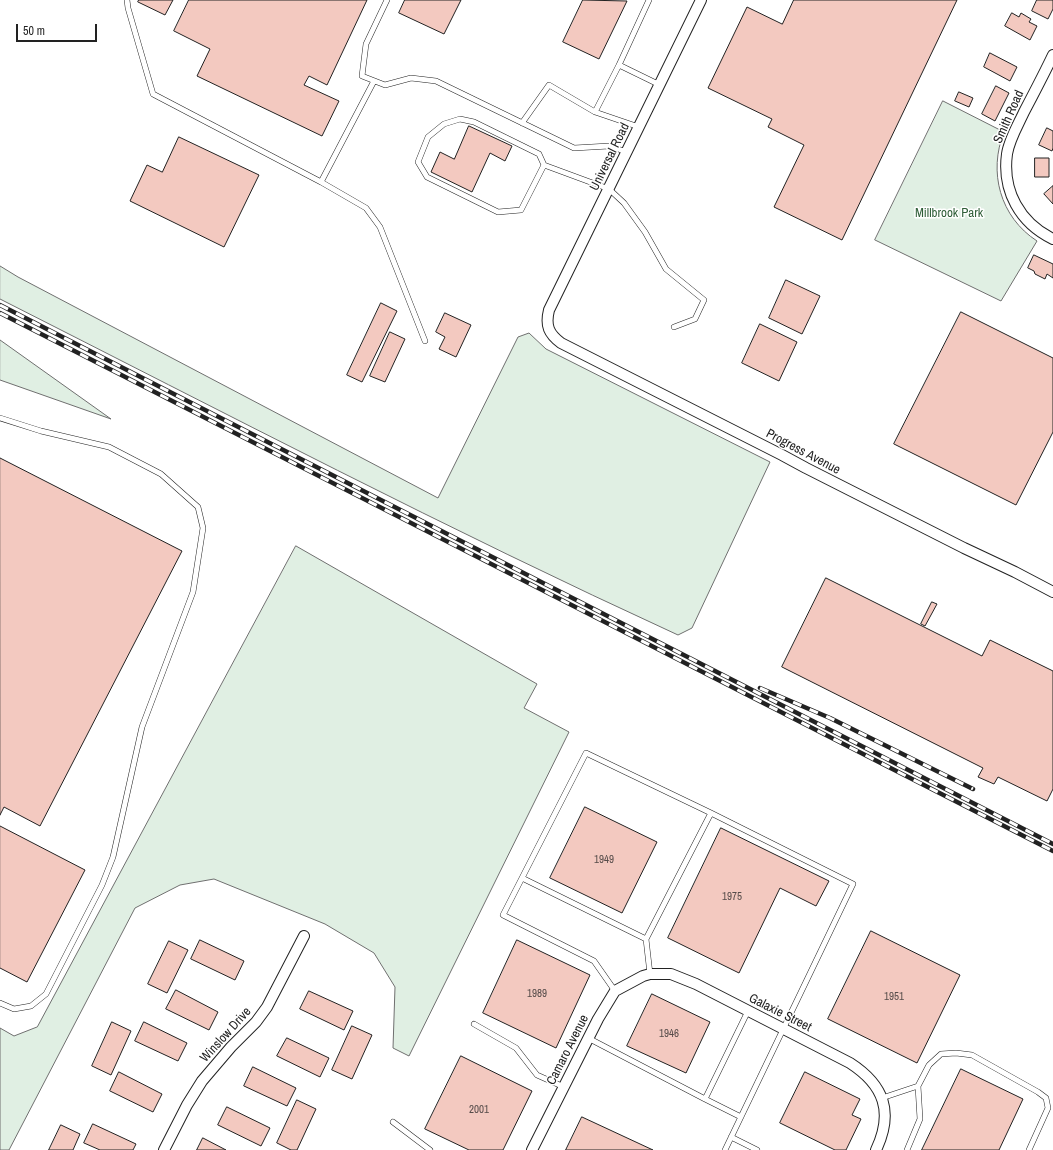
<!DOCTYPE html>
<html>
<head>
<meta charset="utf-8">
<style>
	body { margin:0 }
	#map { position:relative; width:1053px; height:1150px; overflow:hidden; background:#fff; font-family:"Archivo Narrow",sans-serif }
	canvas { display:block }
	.scale { position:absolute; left:16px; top:24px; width:81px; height:18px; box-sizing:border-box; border:2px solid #222; border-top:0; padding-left:5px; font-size:12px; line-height:14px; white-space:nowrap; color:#222; -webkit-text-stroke:3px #fff; paint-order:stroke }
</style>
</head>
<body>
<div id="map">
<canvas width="1053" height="1150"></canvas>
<div class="scale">50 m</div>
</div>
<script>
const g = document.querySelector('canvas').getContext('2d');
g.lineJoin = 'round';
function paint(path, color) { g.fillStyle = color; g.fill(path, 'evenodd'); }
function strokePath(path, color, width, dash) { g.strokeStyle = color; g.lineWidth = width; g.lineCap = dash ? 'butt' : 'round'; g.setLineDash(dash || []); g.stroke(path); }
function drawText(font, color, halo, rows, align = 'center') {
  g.font = font + ' "Archivo Narrow",sans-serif'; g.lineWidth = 3; g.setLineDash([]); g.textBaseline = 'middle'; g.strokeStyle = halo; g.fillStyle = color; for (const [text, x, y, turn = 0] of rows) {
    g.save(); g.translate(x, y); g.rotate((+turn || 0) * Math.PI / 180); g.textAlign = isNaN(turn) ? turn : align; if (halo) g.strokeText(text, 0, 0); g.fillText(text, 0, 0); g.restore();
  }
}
const green = new Path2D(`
	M943,101L1004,132C988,172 1000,217 1037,241L1001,301L875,240Z
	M0,266L18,277L438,498L518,337L529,333L546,349L770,462L692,628L678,635C449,530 225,413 0,299Z
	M0,340L111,419L0,380Z
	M296,546L537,684L524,708L569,732L409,1056L393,1048L395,987L374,953L325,924L214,879L180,885L135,908L9,1150H0V1028L14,1036L37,1027Z`);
const building = new Path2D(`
	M139,0H173L165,15L138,2Z
	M189,0H367L327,85L309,76L304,85L339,101L322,136L197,76L210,49L174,31Z
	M405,0H461L444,34L399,13Z
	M583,0L627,1L599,59L563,42Z
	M794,0H957L842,240L774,207L804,145L768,127L772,119L708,88L747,7L782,24Z
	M1037,0H1053V9L1048,19L1032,11Z
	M1012,13L1019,17L1021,13L1031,19L1029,22L1037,26L1030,40L1005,26Z
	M990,53L1017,67L1010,81L984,67Z
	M996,86L1009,93L995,121L982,114Z
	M959,92L973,98L969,107L955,101Z
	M469,126L512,146L505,161L490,153L472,192L431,172L440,152L454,159Z
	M1047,128L1053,131V148L1052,151L1039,145Z
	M179,137L259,175L224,247L130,201L147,165L162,172Z
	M1035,158H1049V177H1035Z
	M1053,186V204L1044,194Z
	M1034,255L1053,264V278L1047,274L1045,279L1035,274L1034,271L1028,268Z
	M786,280L820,296L802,334L769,318Z
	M381,303L397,311L362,382L347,375Z
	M961,312L1053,358V432L1016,505L894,444Z
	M445,313L471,325L456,357L439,349L445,337L436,332Z
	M760,324L797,342L779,381L742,363Z
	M390,332L405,339L385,382L370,376Z
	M0,458L182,551L40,826L4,807L0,815Z
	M826,578L982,656L990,640L1053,671V789L1047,801L998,777L994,784L978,777L983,768L782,667Z
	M932,602L937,604L925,626L921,624Z
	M585,807L657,842L622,913L550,878Z
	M0,826L85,870L27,982L0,968Z
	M721,828L829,881L816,906L780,888L739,973L668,938Z
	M871,931L960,975L917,1063L828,1019Z
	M200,940L244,961L235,980L191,959Z
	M517,940L590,975L556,1048L483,1013Z
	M169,941L188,950L167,993L148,984Z
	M176,990L218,1012L209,1030L166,1009Z
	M309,991L353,1011L344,1030L300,1009Z
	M652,994L710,1022L686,1073L627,1046Z
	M112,1022L131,1031L111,1075L92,1066Z
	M144,1022L187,1043L178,1061L135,1041Z
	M352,1026L372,1035L352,1079L332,1070Z
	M287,1038L329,1058L320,1077L277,1056Z
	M461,1056L532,1091L503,1150H469L425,1129Z
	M253,1067L296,1088L287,1106L244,1086Z
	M961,1069L1023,1099L999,1150H922Z
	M119,1072L162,1094L153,1112L110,1091Z
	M805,1072L860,1099L852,1115L861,1119L846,1150H835L780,1123Z
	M297,1100L316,1109L297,1150H291L277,1143Z
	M227,1107L270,1128L261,1146L218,1125Z
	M582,1117L653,1150H566Z
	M93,1124L136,1144L133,1150H100L84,1143Z
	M61,1125L80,1134L73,1150H49Z
	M203,1138L226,1150H197Z`);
const lane = new Path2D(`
	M127,0L128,8L153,94L321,182L374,81
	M387,0L366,44L362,76L385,85L411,78L436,81L574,148L609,146L627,152
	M649,0L619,65L660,85
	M595,112L619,65
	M522,123L549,85L595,112L639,127
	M544,165L539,154L474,122L460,119L444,124L428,137L418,162L427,177L498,212L521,210L544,165L609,189L624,203L645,232L666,269L704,300L695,319L674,327
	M321,182L366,208L380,227L425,341
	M0,418L41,431L109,447L161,474L198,507L203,528L193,592L142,727L113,857L102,885L46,994L31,1006L14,1009L0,1003
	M711,813L853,884L725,1150
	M522,878L646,939
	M615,991L594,961L503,915L586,753L711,813L646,939L650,974
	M474,1024L516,1048L537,1075L564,1087
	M588,1038L705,1099L748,1011
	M882,1098L918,1086L929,1065L941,1054L956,1053L972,1055L1038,1092L1046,1098L1048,1108L1029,1150
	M705,1099L741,1117
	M393,1122L430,1150
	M731,1137L757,1150
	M907,1150L920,1119L918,1086`);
const street = new Path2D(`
	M701,0L549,310C545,326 549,334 561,343L782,455L806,468L964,548L1015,572L1053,592
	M1053,55C1044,74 1034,93 1024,112C1018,125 1009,140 1007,154C1002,191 1020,223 1053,239
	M164,1150L187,1105L202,1081L231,1047L256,1022L267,1007L304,936
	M532,1150L598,1019L615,991L643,976L650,974H671L696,984L850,1063C884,1085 894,1112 876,1150`);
const rail = new Path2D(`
	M0,305L1053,844
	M0,313L1053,851
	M760,688L830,718L973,789`);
const numberNames = [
	["1949",604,860],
	["1975",732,897],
	["1989",537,994],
	["1951",894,997],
	["1946",669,1034],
	["2001",479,1110]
];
const streetNames = [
	["Smith Road",1009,117,-66],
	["Universal Road",610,157,-64],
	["Progress Avenue",803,452,28],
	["Galaxie Street",780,1013,27],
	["Winslow Drive",226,1035,-48],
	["Camaro Avenue",568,1050,-63]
];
const parkNames = [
	["Millbrook Park",949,214]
];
paint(green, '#e0efe3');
strokePath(green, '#6f6f6f', 1);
paint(building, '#f3c9c0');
strokePath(building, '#222', 1);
strokePath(lane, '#222', 6);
strokePath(street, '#222', 12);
strokePath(lane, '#fff', 5);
strokePath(street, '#fff', 10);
strokePath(rail, '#222', 4.5);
strokePath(rail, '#fff', 3, [9]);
drawText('11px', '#564c4a', null, numberNames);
drawText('13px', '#222', '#fff', streetNames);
drawText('13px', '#2f5e38', '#fff', parkNames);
</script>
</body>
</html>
